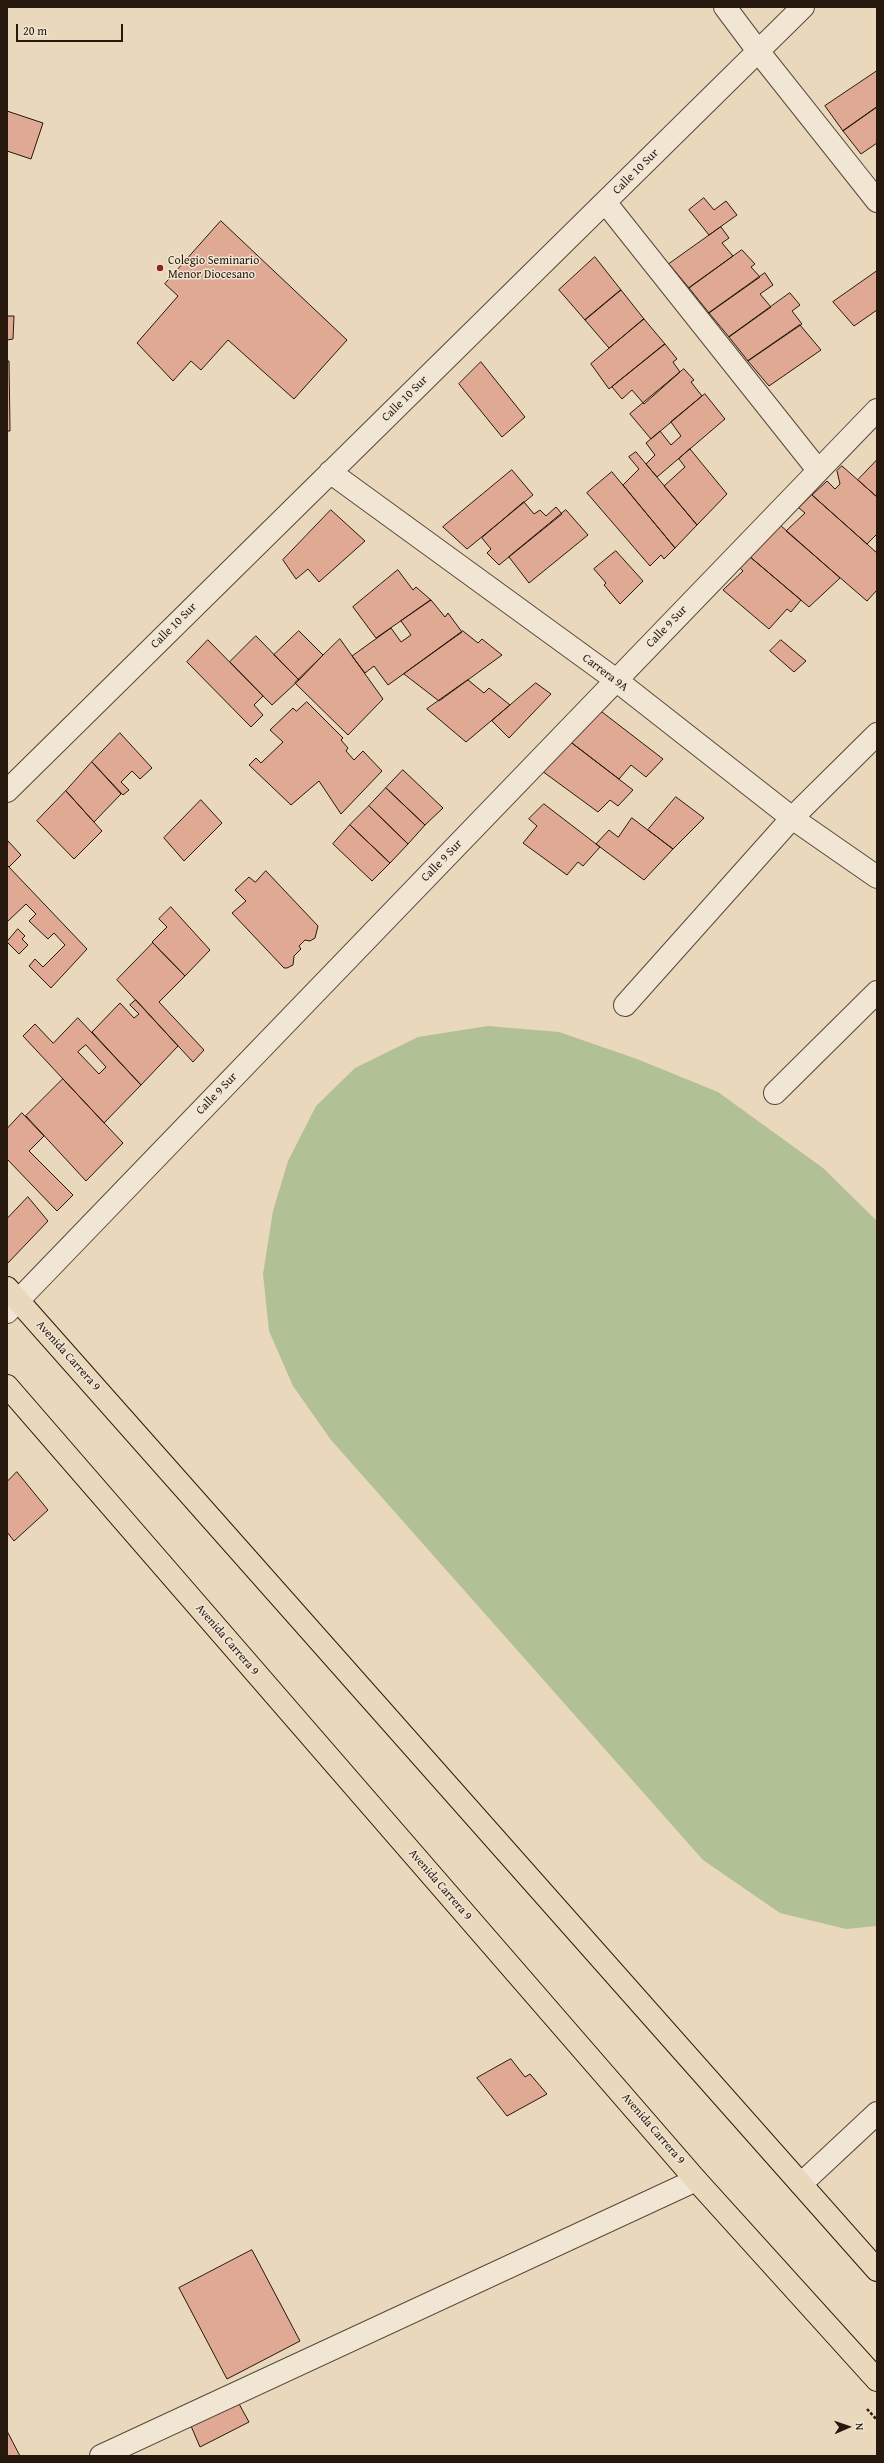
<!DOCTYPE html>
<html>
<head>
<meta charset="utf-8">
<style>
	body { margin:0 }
	#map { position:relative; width:884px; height:2463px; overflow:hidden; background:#ead8bd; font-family:"Gentium Book Plus",serif }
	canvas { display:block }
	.frame { position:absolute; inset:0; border:8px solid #27180e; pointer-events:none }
	.north { position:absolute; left:828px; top:2407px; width:40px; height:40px; -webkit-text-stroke:3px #f1e6d4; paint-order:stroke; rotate:88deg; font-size:11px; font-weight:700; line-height:16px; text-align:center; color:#27180e }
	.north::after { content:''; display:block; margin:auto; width:14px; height:18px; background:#27180e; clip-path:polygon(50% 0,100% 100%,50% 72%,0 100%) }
	.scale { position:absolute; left:16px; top:24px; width:107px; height:18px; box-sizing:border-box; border:2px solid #27180e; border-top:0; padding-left:5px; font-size:12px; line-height:14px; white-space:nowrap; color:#27180e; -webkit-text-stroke:3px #f1e6d4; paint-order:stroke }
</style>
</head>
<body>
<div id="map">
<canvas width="884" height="2463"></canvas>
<div class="frame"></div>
<div class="north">N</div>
<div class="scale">20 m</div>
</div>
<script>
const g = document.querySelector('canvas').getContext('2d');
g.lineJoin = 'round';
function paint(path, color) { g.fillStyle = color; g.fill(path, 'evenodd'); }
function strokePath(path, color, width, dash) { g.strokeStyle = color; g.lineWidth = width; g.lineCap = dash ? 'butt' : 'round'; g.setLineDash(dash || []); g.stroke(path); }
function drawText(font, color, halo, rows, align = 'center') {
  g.font = font + ' "Gentium Book Plus",serif'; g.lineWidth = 3; g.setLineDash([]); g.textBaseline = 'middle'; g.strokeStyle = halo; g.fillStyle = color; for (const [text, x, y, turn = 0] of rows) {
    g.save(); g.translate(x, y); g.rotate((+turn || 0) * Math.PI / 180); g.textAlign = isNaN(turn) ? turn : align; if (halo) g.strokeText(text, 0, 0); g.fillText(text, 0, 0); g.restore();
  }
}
const green = new Path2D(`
	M488,1026L559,1032L637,1059L718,1092L823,1168L877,1221V1926L846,1929L780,1913L703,1860L331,1440L293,1386L269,1331L263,1274L273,1211L288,1161L316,1106L355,1068L418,1037Z`);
const building = new Path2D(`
	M877,71V107L843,131L825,106Z
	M877,107V143L861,154L843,131Z
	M7,111L43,123L31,159L7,151Z
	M704,198L714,210L726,201L737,215L709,235L689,210Z
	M221,221L347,340L294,399L228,340L201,370L191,361L173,381L137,343L178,296L165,284Z
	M721,227L729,238L722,243L733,256L689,288L669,264Z
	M742,250L755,264L751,267L760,277L709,313L689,288Z
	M595,257L621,290L585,320L559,290Z
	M877,271V310L854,326L833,302Z
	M765,273L773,285L760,294L771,307L729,337L709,313Z
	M621,290L644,319L609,348L585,320Z
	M790,293L800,305L792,311L802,324L748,361L729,337Z
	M7,316H14L13,339L7,340Z
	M644,319L665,344L609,389L591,364Z
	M800,325L821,350L769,386L748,361Z
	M665,344L677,359L673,362L680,372L644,404L632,390L622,399L612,387Z
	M7,361H9L10,431H7Z
	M481,362L525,417L502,437L459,384Z
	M684,369L694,380L691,382L702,396L651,439L630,414Z
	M705,394L725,419L657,477L646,464L655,455L646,443L660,431L671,445L681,436L671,422Z
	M690,449L727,494L697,525L664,486L685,467L679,459Z
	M636,452L697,525L675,548L623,485L639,469L629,457Z
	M877,460V497L858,480Z
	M842,466L877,497V534L867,544L812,495L827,481L835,489L840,484L837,471Z
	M512,470L533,495L467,549L443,527Z
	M612,472L675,548L664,559L661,555L650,566L587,493Z
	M812,495L877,553V590L867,601L786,531L805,513L799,508Z
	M524,502L534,514L540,510L546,516L556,507L562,514L499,565L487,553L491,549L482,538Z
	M331,510L365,541L319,582L308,569L296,579L283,560Z
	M566,510L588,535L529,583L509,557Z
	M780,525L840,578L809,607L749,556Z
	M616,551L643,581L620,604L604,585L606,583L594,569Z
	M749,556L801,600L791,612L787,609L769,629L723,590L743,571L738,566Z
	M398,570L413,590L416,587L431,600L376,638L353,607Z
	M431,600L445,617L448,613L462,632L388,685L374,666L365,673L352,656L391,628L401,642L411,635L401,621Z
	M299,631L323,655L299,680L274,655Z
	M463,631L478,643L482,639L502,655L439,701L404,674Z
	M256,636L299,680L272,705L230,662Z
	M340,639L383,699L348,735L295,683Z
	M208,640L263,696L254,705L263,715L251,727L187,662Z
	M781,640L806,661L794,672L770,651Z
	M468,680L484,693L489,688L510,705L466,742L427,709Z
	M536,683L551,694L509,738L492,721Z
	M307,702L343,738L341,740L348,748L346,751L354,760L363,751L382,771L341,814L319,781L291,805L249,765L256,758L261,763L283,742L270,730L293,708L296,711Z
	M602,712L663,759L646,777L631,765L619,779L568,740L591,714Z
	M120,733L152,768L140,779L132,771L121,782L129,790L123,795L92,762Z
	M568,740L633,790L618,806L610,800L598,812L538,768Z
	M92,762L121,794L94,822L66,791Z
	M403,770L443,808L425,825L386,788Z
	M386,788L425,825L408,844L369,806Z
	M66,791L102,831L74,859L37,821Z
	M676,797L704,818L673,849L648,830Z
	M201,800L222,823L184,861L164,838Z
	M544,804L600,847L583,866L578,862L567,875L523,843L537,826L529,819Z
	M369,806L408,844L390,863L350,825Z
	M632,818L673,849L644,880L596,844L609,830L618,837Z
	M350,825L390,863L372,881L333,844Z
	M8,841L21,855L9,867L7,865Z
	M7,865L87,949L51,988L29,966L35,959L43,967L65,945L54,933L48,939L29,921L36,914L26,904L7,922Z
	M266,871L318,926L315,938L310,941L305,940L299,946L301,949L294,956L293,965L287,968H284L232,913L246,901L235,890L249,877L255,882Z
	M171,907L210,950L185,976L152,942L167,927L159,919Z
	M18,929L25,936L22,939L28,945L19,954L7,942Z
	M153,943L185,976L159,1002L204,1050L193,1062L117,980Z
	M136,1000L178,1046L141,1085L92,1032L120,1003L134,1018L139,1014L130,1005Z
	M78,1018L141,1085L104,1123L23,1036L35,1024L53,1043ZM86,1045L106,1067L99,1074L78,1052Z
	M63,1079L123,1143L86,1181L26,1116Z
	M22,1113L44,1136L29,1151L73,1195L57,1211L7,1159V1129Z
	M28,1197L48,1221L7,1264V1219Z
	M17,1472L48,1510L14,1541L7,1532V1482Z
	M511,2059L525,2077L530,2074L547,2094L507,2116L477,2078Z
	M252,2250L300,2341L227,2379L179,2288Z
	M238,2402L249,2422L200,2447L191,2426Z
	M7,2431L20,2456H7Z`);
const path = new Path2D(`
	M867,2409L877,2420`);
const minor = new Path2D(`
	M725,7L758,51L877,201
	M605,202L818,470
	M330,472L616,680L792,818L877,877
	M7,791L803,7
	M625,1005L792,818L877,734
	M775,1093L877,992
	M7,1312L877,410
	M801,2184L877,2113
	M101,2456L696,2180`);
const major = new Path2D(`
	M7,1288L877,2270
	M7,1386L696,2180L877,2380`);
const markers = [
	[160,268,4,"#8f2418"]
];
const streetNames = [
	["Calle 10 Sur",636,172,-45],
	["Calle 10 Sur",405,399,-45],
	["Calle 10 Sur",174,626,-45],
	["Calle 9 Sur",667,627,-46],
	["Carrera 9A",605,673,37],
	["Calle 9 Sur",442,861,-46],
	["Calle 9 Sur",217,1094,-46],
	["Avenida Carrera 9",68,1356,48],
	["Avenida Carrera 9",227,1640,49],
	["Avenida Carrera 9",440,1885,49],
	["Avenida Carrera 9",653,2129,49]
];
const poiNames = [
	["Colegio Seminario",168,261],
	["Menor Diocesano",168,275]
];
paint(green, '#b2c095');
paint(building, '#dfa994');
strokePath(building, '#27180e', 1);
strokePath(minor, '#58483a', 24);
strokePath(major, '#27180e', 24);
strokePath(path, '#27180e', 2.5, [3, 2]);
strokePath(minor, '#f1e6d4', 22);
strokePath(major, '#ead8bd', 22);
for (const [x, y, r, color] of markers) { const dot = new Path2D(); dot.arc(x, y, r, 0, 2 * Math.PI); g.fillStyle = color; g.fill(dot); strokePath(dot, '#f1e6d4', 1.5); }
drawText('12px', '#27180e', '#f1e6d4', streetNames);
drawText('12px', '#27180e', '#f1e6d4', poiNames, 'left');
</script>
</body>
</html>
